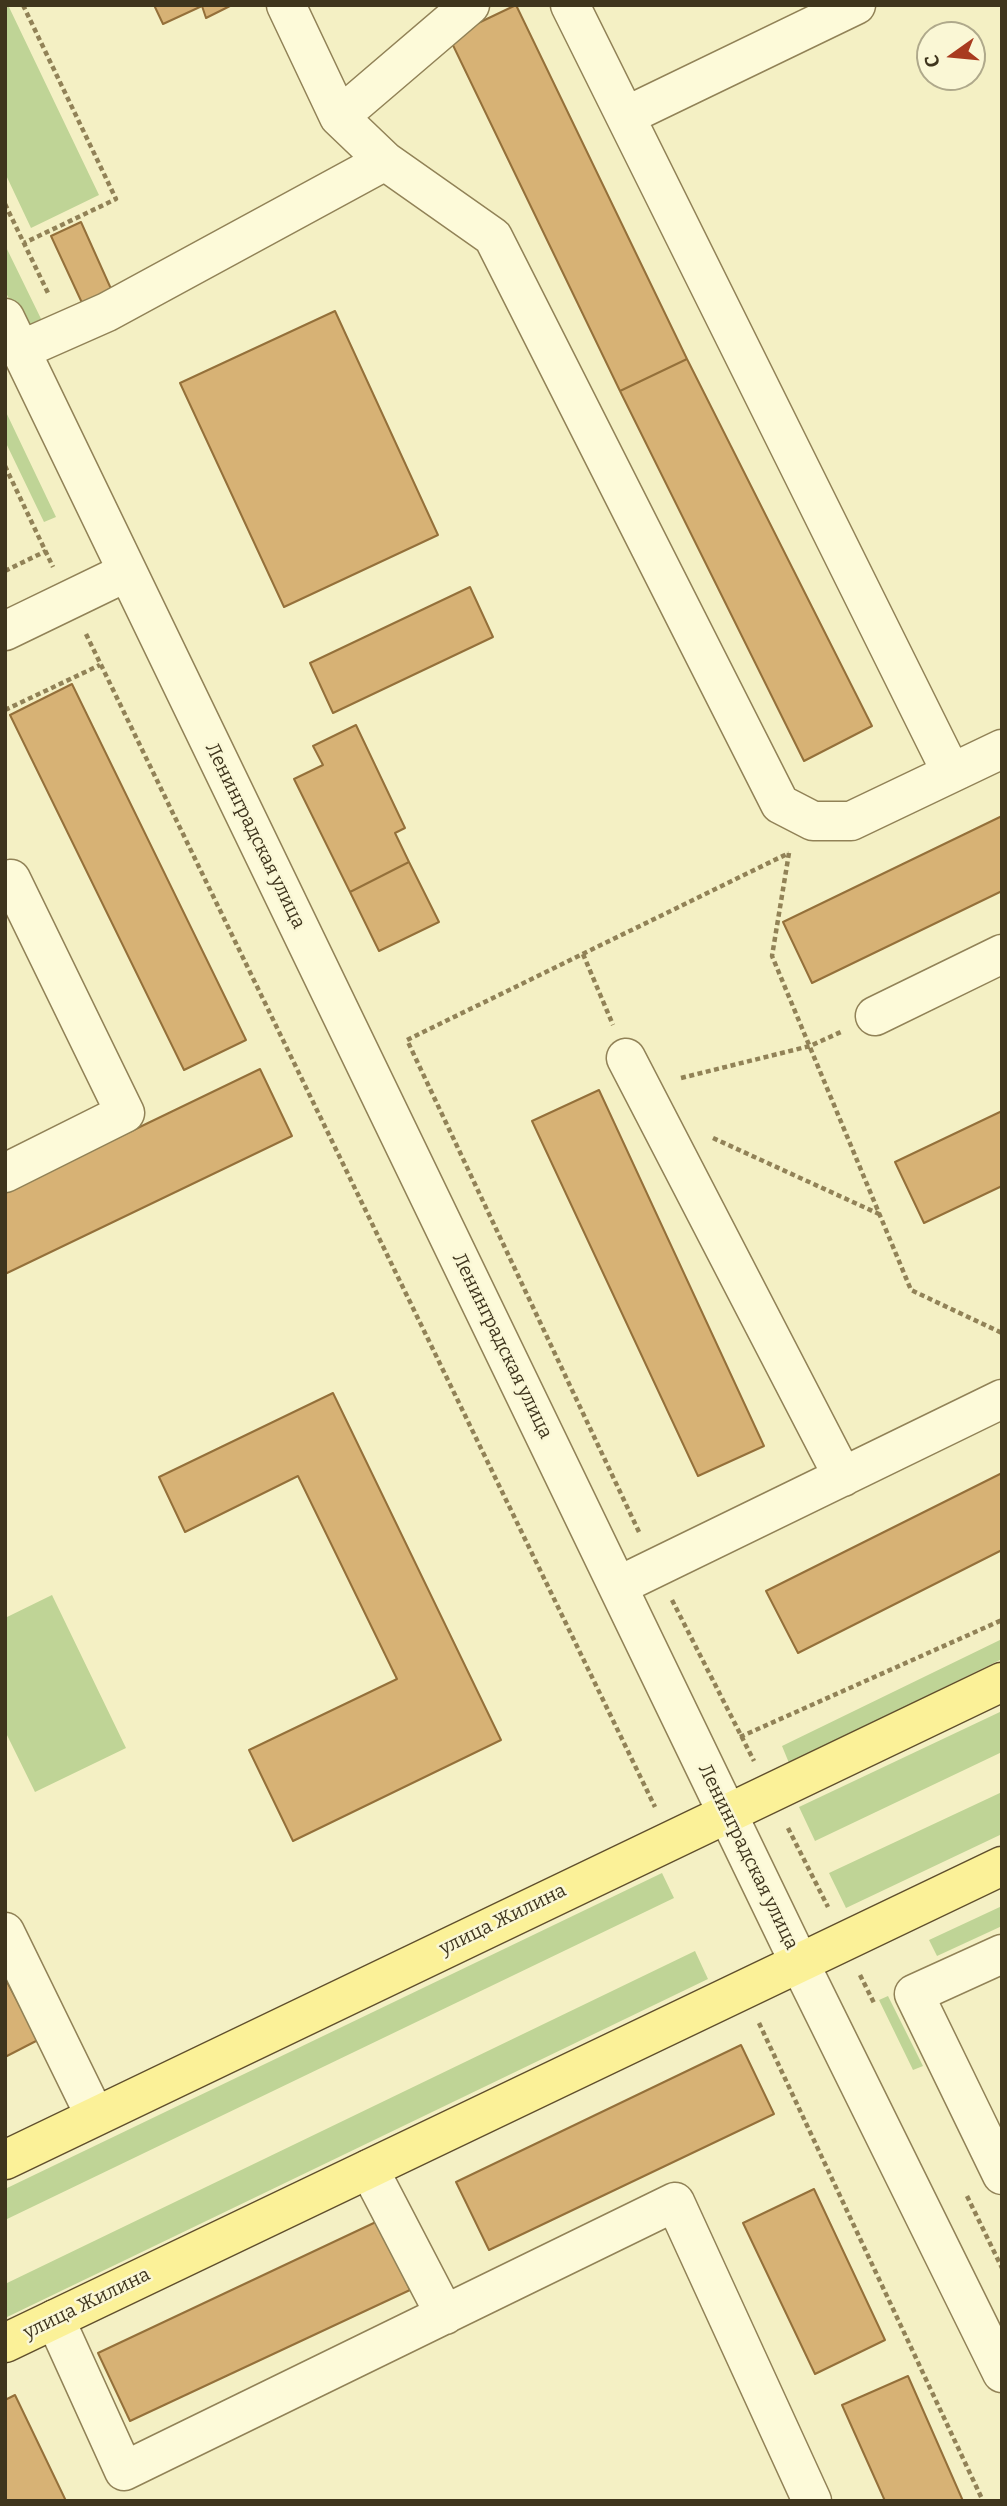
<!DOCTYPE html>
<html>
<head>
<meta charset="utf-8">
<style>
	body { margin:0 }
	#map { position:relative; width:1007px; height:2506px; overflow:hidden; background:#f4f0c4; font-family:Bitter,serif }
	canvas { display:block }
	.frame { position:absolute; inset:0; border:7px solid #3f351d; pointer-events:none }
	.north { position:absolute; left:916px; top:21px; width:70px; height:70px; box-sizing:border-box; background:#faf7d5; border:2px solid #afa98b; border-radius:50%; rotate:255deg; font-size:19px; font-weight:700; line-height:28px; text-align:center; color:#3f351d }
	.north::after { content:''; display:block; margin:auto; width:24px; height:32px; background:#a83b1f; clip-path:polygon(50% 0,100% 100%,50% 72%,0 100%) }
</style>
</head>
<body>
<div id="map">
<canvas width="1007" height="2506"></canvas>
<div class="frame"></div>
<div class="north">С</div>
</div>
<script>
const g = document.querySelector('canvas').getContext('2d');
g.lineJoin = 'round';
function paint(path, color) { g.fillStyle = color; g.fill(path, 'evenodd'); }
function strokePath(path, color, width, dash) { g.strokeStyle = color; g.lineWidth = width; g.lineCap = dash ? 'butt' : 'round'; g.setLineDash(dash || []); g.stroke(path); }
function drawText(font, color, halo, rows, align = 'center') {
  g.font = font + ' Bitter,serif'; g.lineWidth = 5; g.setLineDash([]); g.textBaseline = 'middle'; g.strokeStyle = halo; g.fillStyle = color; for (const [text, x, y, turn = 0] of rows) {
    g.save(); g.translate(x, y); g.rotate((+turn || 0) * Math.PI / 180); g.textAlign = isNaN(turn) ? turn : align; if (halo) g.strokeText(text, 0, 0); g.fillText(text, 0, 0); g.restore();
  }
}
const green = new Path2D(`
	M5,5H8L99,195L31,228L5,173Z
	M5,245L46,329L22,324L5,291Z
	M5,410L56,517L44,522L5,441Z
	M52,1595L126,1748L35,1792L5,1731V1618Z
	M1002,1639V1659L789,1763L782,1746Z
	M1002,1711V1752L815,1841L799,1807Z
	M1002,1792V1834L846,1908L829,1873Z
	M662,1873L674,1898L5,2220V2189Z
	M1002,1906V1926L937,1956L929,1940Z
	M695,1951L708,1979L5,2318V2284Z
	M888,1996L923,2066L913,2070L879,2000Z`);
const building = new Path2D(`
	M154,5H232L206,18L202,6L163,24Z
	M516,5L687,359L620,391L449,37Z
	M81,222L112,291L83,305L51,236Z
	M335,311L438,535L284,607L180,383Z
	M687,359L872,726L804,761L620,391Z
	M470,587L493,637L333,713L310,663Z
	M72,684L246,1040L184,1070L10,715Z
	M356,725L405,828L395,833L409,862L350,892L294,779L323,765L313,746Z
	M1002,816V891L812,983L783,922Z
	M409,862L439,922L379,951L350,892Z
	M260,1069L292,1136L5,1274V1192Z
	M599,1090L764,1446L698,1476L532,1121Z
	M1002,1111V1186L924,1223L895,1162Z
	M333,1393L501,1740L293,1841L249,1750L397,1679L298,1476L185,1532L159,1477Z
	M1002,1473V1550L798,1653L766,1591Z
	M5,1978L38,2040L5,2057Z
	M741,2045L774,2114L489,2250L456,2182Z
	M814,2189L885,2340L815,2374L743,2223Z
	M378,2221L410,2290L130,2421L98,2353Z
	M908,2376L963,2501H885L842,2405Z
	M15,2395L66,2501H5V2400Z`);
const path = new Path2D(`
	M23,5L116,199L24,243
	M5,204L49,295
	M5,466L53,567
	M5,571L46,551
	M86,634L655,1807
	M5,710L100,665
	M789,853L772,956L911,1290L1002,1333
	M583,954L613,1025
	M681,1078L810,1046L843,1031
	M713,1138L879,1214
	M639,1532L407,1040L789,853
	M672,1600L754,1761
	M740,1737L1002,1620
	M788,1828L828,1907
	M860,1975L875,2005
	M759,2023L983,2501
	M967,2196L1002,2268`);
const minor = new Path2D(`
	M286,5L339,117L385,161
	M570,5L951,772
	M626,116L856,5
	M339,117L470,5
	M5,318L799,1962L1002,2373
	M21,350L107,312L385,161L493,237L780,804L813,821H851L1002,749
	M5,631L127,572
	M5,882L11,879L125,1113L5,1173
	M875,1016L1002,954
	M626,1058L843,1477
	M618,1586L1002,1399
	M5,1932L95,2116
	M1002,1954L914,1994L1002,2175
	M369,2169L445,2315
	M55,2319L124,2471L675,2202L812,2501`);
const major = new Path2D(`
	M5,2160L1002,1682
	M5,2343L1002,1866`);
const streetNames = [
	["Ленинградская улица",255,836,64],
	["Ленинградская улица",502,1346,64],
	["Ленинградская улица",748,1857,64],
	["улица Жилина",503,1920,-26],
	["улица Жилина",87,2304,-26]
];
paint(green, '#bfd496');
paint(building, '#d7b275');
strokePath(building, '#94703a', 2);
strokePath(minor, '#918257', 41);
strokePath(major, '#5f4e2c', 41);
strokePath(path, '#918257', 4.5, [5, 3.5]);
strokePath(minor, '#fdfad9', 38);
strokePath(major, '#fbf198', 38);
drawText('19px', '#3f351d', '#faf7d5', streetNames);
</script>
</body>
</html>
